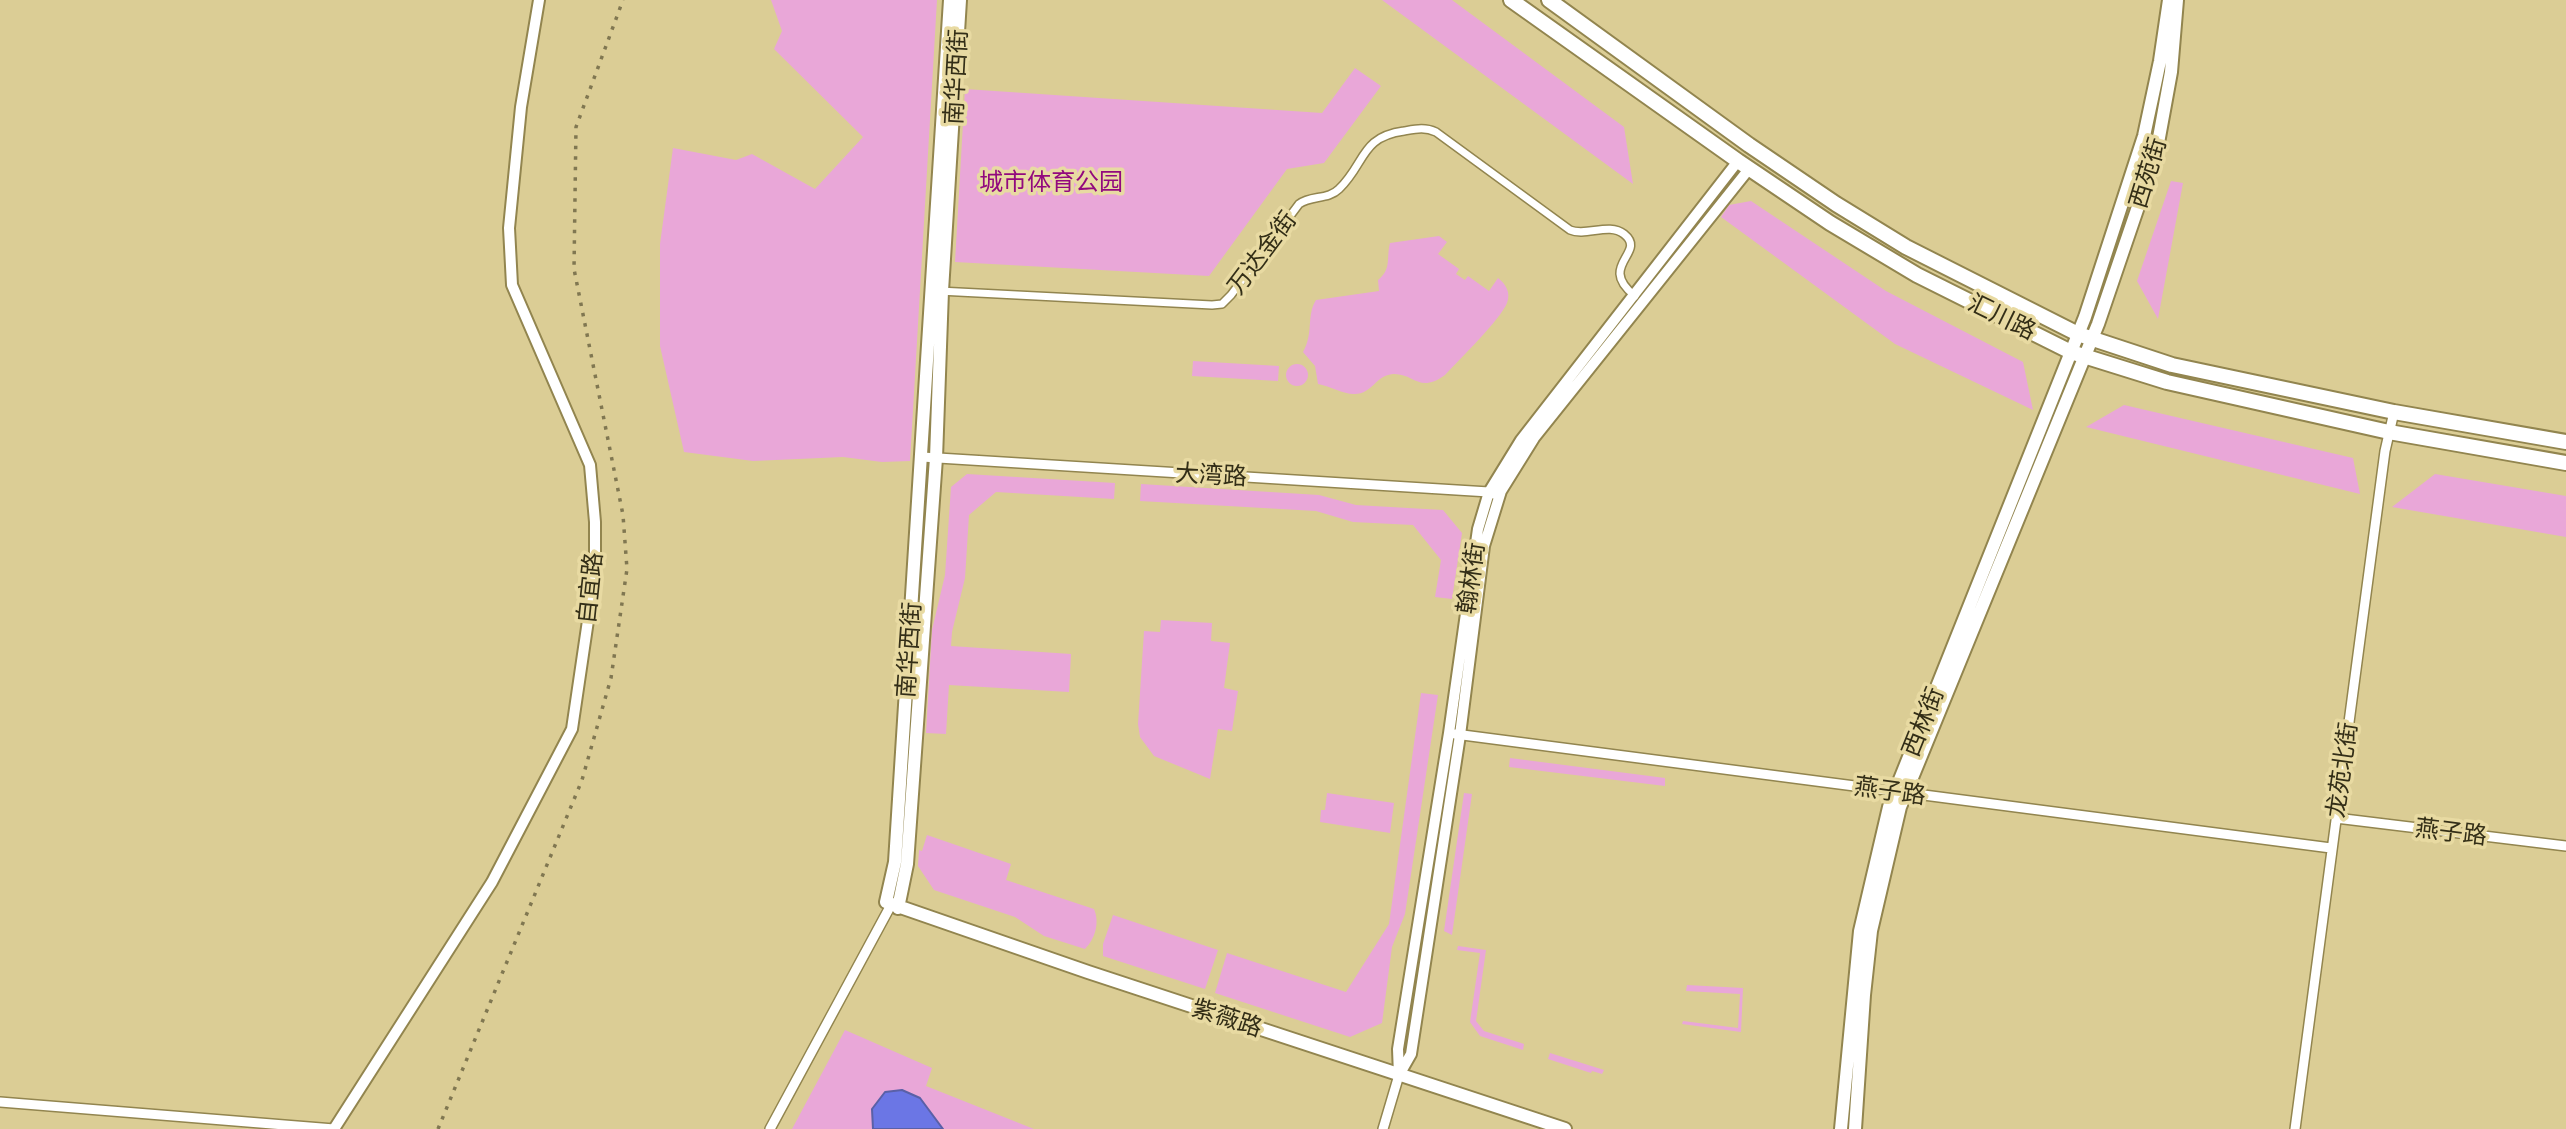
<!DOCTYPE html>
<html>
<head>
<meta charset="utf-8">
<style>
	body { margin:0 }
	canvas { display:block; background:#dbcd95 }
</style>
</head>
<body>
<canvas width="2566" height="1129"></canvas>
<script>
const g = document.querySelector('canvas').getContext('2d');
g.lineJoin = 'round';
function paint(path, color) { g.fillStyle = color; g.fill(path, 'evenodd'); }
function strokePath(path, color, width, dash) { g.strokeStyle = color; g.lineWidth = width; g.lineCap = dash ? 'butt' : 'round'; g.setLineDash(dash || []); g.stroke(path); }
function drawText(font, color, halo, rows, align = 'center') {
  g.font = font + ' Ubuntu,"Noto Sans SC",sans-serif'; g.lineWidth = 7; g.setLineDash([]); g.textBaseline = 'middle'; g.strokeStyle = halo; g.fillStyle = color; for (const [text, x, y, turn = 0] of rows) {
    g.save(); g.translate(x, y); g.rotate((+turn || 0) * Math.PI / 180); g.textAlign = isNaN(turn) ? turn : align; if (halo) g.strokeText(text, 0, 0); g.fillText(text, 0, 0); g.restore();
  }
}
const green = new Path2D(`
	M771,0H937L910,461L882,462L843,457L753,461L684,452L660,346V244L673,148L736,160L752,154L815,189L863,137L774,49L782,31Z
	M1382,0H1452L1624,127L1633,184Z
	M1355,68L1381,86L1324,163L1287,169L1209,276L955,262L965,89L1322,113Z
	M2171,181L2183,183L2158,319L2137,281Z
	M1751,201L1886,291L2023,362L2033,410L1895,344L1721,217L1729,205Z
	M1439,236L1447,242L1438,254L1459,269L1456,274L1465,280L1468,276L1489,291L1498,278C1506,284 1511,293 1507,303C1500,320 1459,360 1445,375C1419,394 1414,373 1393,374C1376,375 1372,394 1355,394C1346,395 1329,386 1318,384L1315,366L1303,352C1314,333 1306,316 1316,300L1379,291L1378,280C1392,269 1386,258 1390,243Z
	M1193,361L1279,366L1278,381L1192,376Z
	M1286 375a11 11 0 1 1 22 0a11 11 0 1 1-22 0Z
	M2124,405L2353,458L2360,494L2086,427Z
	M967,474L1115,483L1114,499L996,492L969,515L965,578L952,632L951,646L1071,654L1069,692L949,685L946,734L926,733L932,630L945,575L951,487Z
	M2435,474L2566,496V537L2392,507Z
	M1141,484L1319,495L1356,505L1443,510L1462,533L1452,599L1435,597L1441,560L1413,525L1353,522L1316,511L1140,501Z
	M1161,620L1212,623L1211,641L1230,643L1224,688L1238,691L1232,731L1218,729L1210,779L1154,756L1140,737L1138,724L1144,631L1160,632Z
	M1421,693L1438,695L1405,914L1392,947L1382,1023L1350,1037L1215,993L1227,953L1346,992L1389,924Z
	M1510,758L1665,778V786L1509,767Z
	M1327,793L1394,803L1390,833L1320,822L1321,810H1325Z
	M1464,793L1472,794L1452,935L1444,931Z
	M927,835L1011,864L1006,880L1094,909C1100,923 1095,939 1085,949L1044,936L1015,917L934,890L918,866L919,850L922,851Z
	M1113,915L1218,950L1205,989L1103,956V944Z
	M1458,946L1486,950L1476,1021L1484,1031L1524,1044L1523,1050L1480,1036L1470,1022L1480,953L1457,950Z
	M1687,985L1743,988L1741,1032L1682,1024L1683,1021L1738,1028L1740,994L1686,991Z
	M845,1030L932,1068L926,1086L1034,1129H792Z
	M1550,1053L1604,1070L1602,1074L1592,1071L1591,1073L1548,1059Z`);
const water = new Path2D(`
	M902,1090L920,1098L943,1129H873L872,1109L885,1092Z`);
const pedestrian = new Path2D(`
	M939,291L1212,305L1222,304L1231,295L1299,204C1311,195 1328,200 1339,189C1366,163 1360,137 1404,131C1416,129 1425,127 1436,132L1570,230C1586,237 1609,222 1624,234C1648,253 1596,265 1635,296`);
const minor = new Path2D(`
	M922,457L1489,492L1494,494
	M1455,734L2331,848
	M2336,818L2566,846
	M0,1102L334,1129
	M770,1129L891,905
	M1383,1129L1399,1075
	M2295,1129L2385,451L2394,412`);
const tertiary = new Path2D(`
	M1399,1075L1398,1049L1449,733L1478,529L1489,492L1521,440L1738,161
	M1399,1075L1411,1054L1460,735L1484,546L1501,491L1534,438L1749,169
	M334,1129L492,882L572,729L595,573V522L590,465L512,285L509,228L521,107L539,0`);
const secondary = new Path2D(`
	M950,0L895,862L886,902L1088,972L1565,1129
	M898,908L907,864L936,458L942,291L960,0
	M1841,1129L1860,931L1889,807L2085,317L2144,136L2160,61L2169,0
	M1855,1129L1864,995L1871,931L1900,807L2098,324L2156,154L2171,72L2177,0`);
const primary = new Path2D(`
	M1511,0L1738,161L1830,223L1917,275L2071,352L2167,382L2389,432L2566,463
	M1549,0L1749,145L1836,204L1906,247L2078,334L2172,365L2394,412L2566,442`);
const rail = new Path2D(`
	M438,1129L582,780L611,678L627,569L623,515L574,269L576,127L623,0`);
const streetNames = [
	["南华西街",956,77,-87],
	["西苑街",2148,173,-73],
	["万达金街",1262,253,-53],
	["汇川路",2002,317,26],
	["大湾路",1211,475,3],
	["翰林街",1471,578,-82],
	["自宜路",590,588,-84],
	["南华西街",909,650,-86],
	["西林街",1923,722,-68],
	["龙苑北街",2342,770,-82],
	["燕子路",1890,791,8],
	["燕子路",2451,832,7],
	["紫薇路",1227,1018,18]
];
const parkNames = [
	["城市体育公园",1051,182]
];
paint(green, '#e9a7d8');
paint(water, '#6b76e5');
strokePath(water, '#5a60a7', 2);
strokePath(pedestrian, '#92854f', 10);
strokePath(minor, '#92854f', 12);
strokePath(tertiary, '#92854f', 14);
strokePath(secondary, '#92854f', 16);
strokePath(primary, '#92854f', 18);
strokePath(pedestrian, '#fff', 7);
strokePath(minor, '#fff', 9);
strokePath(tertiary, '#fff', 10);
strokePath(secondary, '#fff', 12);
strokePath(primary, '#fff', 14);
strokePath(rail, '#807751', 3.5, [3.5, 7]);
drawText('24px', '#332e17', '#e8daa2', streetNames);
drawText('24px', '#92097e', '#e8daa2', parkNames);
</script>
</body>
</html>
